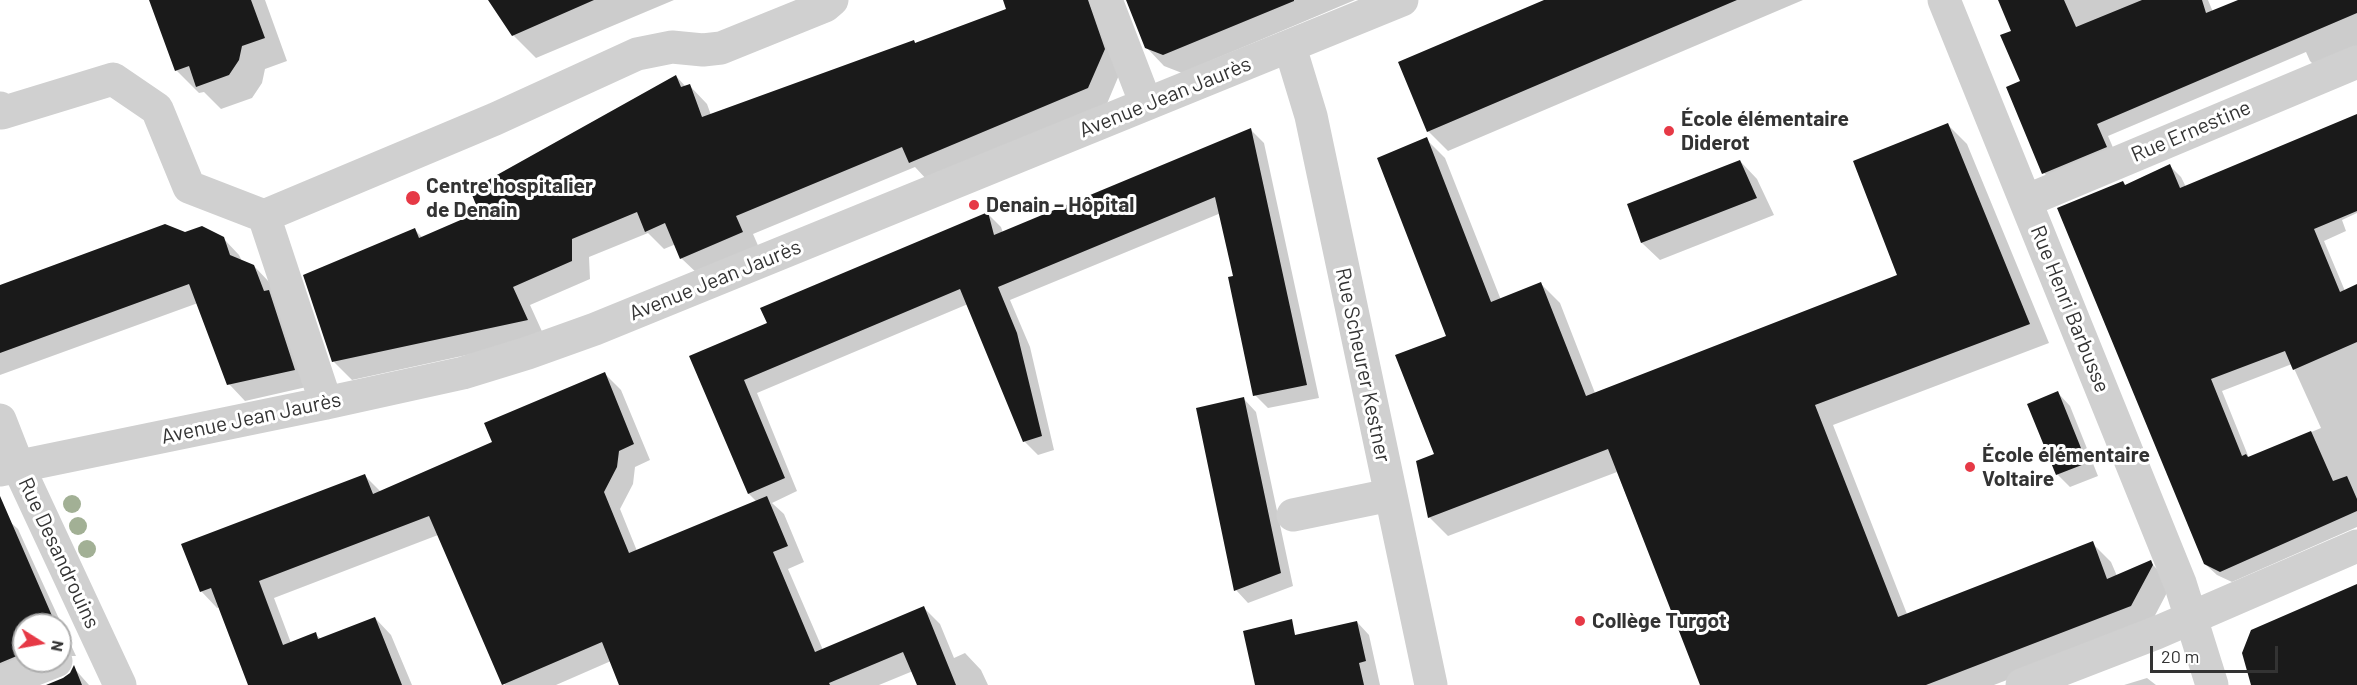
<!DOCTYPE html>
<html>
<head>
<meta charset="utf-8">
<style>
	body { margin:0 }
	#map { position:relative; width:2357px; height:685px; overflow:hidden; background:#fff; font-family:Barlow,sans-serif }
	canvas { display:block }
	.north { position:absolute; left:12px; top:613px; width:60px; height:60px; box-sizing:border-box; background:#fff; border:2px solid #adadad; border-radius:50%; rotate:101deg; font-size:16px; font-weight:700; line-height:24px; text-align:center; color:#333 }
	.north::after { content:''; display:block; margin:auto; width:21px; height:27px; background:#e63946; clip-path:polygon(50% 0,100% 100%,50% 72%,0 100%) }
	.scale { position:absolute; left:2150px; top:646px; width:128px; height:27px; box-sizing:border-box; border:3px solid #333; border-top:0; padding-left:8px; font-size:18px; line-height:21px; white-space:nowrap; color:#333; -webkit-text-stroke:4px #fff; paint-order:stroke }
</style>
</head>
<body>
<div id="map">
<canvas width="2357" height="685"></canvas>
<div class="north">N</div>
<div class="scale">20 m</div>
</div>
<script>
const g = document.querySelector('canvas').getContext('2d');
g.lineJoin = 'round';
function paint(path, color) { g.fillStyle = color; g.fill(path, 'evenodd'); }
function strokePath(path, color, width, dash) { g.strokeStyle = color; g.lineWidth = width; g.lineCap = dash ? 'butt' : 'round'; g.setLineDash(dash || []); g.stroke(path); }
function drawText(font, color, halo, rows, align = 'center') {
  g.font = font + ' Barlow,sans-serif'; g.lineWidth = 6; g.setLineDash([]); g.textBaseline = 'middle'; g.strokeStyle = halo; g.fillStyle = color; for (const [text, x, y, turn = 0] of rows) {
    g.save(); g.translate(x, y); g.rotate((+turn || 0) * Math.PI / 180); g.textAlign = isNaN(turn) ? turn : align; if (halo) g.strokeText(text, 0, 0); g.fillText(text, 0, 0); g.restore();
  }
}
const shadow = new Path2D(`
	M151,0H265L287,61L265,69L262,83L252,98L221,109L204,92L199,93L176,70Z
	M492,0H674L536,58L513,35Z
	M1004,0H1120L1122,68L1106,106L928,181L915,167L753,234L760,250L700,276L681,258L676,244L664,249L648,233L589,257L590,279L530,305L545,338L352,380L334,362L415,230L423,238L481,213L676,76L686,87L689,85L707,104L711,115L914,41L916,44L1008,10Z
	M1128,0H1355L1182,73L1164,66L1146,47Z
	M1548,0H1803L1448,151L1428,131Z
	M2000,0H2208L2213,12L2261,0H2357V59L2322,73L2310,61L2306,52L2271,67L2108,136L2118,159L2056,185L2044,173L2022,81L2013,32Z
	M2357,115V213L2342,220L2346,231L2324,241L2345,291L2357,286V527L2232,582L2217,575L2205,564L2126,186L2170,166L2181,177L2186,187ZM2292,364L2321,428L2249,458L2222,391Z
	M1948,125L1967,144L2049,343L1833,425L1907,614L2092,543L2111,562L2117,576L2150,562L2169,581L2171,585L2150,625L1994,685H1702L1617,472L1448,536L1429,517L1448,337L1426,139L1445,158L1501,300L1541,284L1560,303L1595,393L1899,276Z
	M1251,130L1264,143L1319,398L1268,408L1255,395L1235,277L1221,213L1010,300L1030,347L1054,450L1038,455L1025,442L968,304L757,393L797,491L772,503L784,514L804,562L788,569L823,650L924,608L940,624L954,658L965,653L981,670L988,685H918L913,671L879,685H621L611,661L556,685H505L438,535L274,598L291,643L315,634L321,639L375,618L391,635L412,685H250L220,607L217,608L201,591L365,476L381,492L494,443L605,374L621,390L650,460L635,467L633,484L620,509L637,551L757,502L749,494L691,357L769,324L988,214L1001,227L1003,233Z
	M1740,161L1757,179L1774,215L1660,260L1642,243L1629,205Z
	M185,234L223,238L239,255L242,261L254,266L270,283L311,386L245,401L229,384L198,303L0,375V287Z
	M2058,393L2070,406L2098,476L2070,487L2057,474Z
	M1244,399L1256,412L1293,586L1248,603L1236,590L1197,409Z
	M0,513L18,529L76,656H60V625H24V661L0,682Z
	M1357,622L1369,635L1380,685H1317Z
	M74,668L89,685H50L71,674Z
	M2147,678L2156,685H2124Z`);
const building = new Path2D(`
	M149,0H251L265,38L242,46L239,60L229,75L196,87L189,66L175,71Z
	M488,0H594L512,36Z
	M1003,0H1088L1105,49L1088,88L909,163L902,147L736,216L743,232L680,259L665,223L645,232L637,212L572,239V261L513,287L528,320L332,362L303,275L415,228L419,238L479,212L470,190L676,75L681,87L690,84L702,117L914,40L915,43L1006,9Z
	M1126,0H1294V1L1163,55L1145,48Z
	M1544,0H1737L1427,132L1398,62Z
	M1998,0H2064L2076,27L2142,0H2202L2206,13L2238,0H2357V13L2097,124L2107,147L2042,174L2006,87L2020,81L2000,35L2011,31Z
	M2357,114V211L2314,229L2340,292L2357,284V342L2293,370L2285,351L2211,379L2242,456L2246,454L2248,457L2311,431L2333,481L2347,476L2357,499V511L2220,572L2204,564L2057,208L2123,181L2125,185L2170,164L2180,188Z
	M1948,123L2030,324L1815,405L1898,617L2093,541L2107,579L2151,560L2153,565L2131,606L1926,685H1700L1608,449L1428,518L1416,461L1434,454L1395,355L1446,336L1377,158L1427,137L1491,302L1541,282L1586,396L1897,275L1853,161Z
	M1251,128L1307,385L1253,396L1228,277L1233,276L1215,197L998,287L1017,333L1042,436L1023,442L960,289L744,380L785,478L748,494L689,356L767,323L760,308L988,212L994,235Z
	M1740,160L1757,198L1641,243L1627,204Z
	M165,224L185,232L202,226L224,237L230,255L254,265L264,291L269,290L295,370L227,385L189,284L0,353V285Z
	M605,372L634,444L619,451L617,467L604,492L629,553L767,496L788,546L773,552L815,652L924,606L956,685H917L903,652L829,683L830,685H619L602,642L502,685L429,516L259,581L283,645L316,632L318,639L375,617L402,685H248L211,588L200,592L181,544L365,474L373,494L492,442L484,423Z
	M2058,391L2087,463L2056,475L2027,404Z
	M1244,397L1281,573L1234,591L1196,408Z
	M0,496L56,625H24V653L0,663Z
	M2357,584V685H2251L2242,653L2251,630Z
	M1292,619L1295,635L1357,621L1366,661L1359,663L1364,685H1255L1243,631Z
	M74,665L82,685H46L63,678L70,673Z`);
const minor = new Path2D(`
	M1106,0L1146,104
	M1944,0L2180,583L2212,685
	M1290,47L1311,116L1431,685
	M0,108L2,113L113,79L157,109L189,187L264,216L326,403
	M2026,201L2357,62
	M264,216L495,119L637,54L672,47L703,50L721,48L825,6L832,0
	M0,420L18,466L120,685
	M0,470L326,403L463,373L528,353L595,329L1402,0
	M1293,515L1390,495
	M0,683L56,661
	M2022,685L2156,633L2357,546`);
const trees = [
	[72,504],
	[78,526],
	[87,549]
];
const markers = [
	[1669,131,6,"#e63946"],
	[413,198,8,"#e63946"],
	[974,205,6,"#e63946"],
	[1970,467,6,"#e63946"],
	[1580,621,6,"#e63946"]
];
const streetNames = [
	["Avenue Jean Jaurès",1165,97,-22],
	["Rue Ernestine",2191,131,-23],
	["Avenue Jean Jaurès",715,280,-22],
	["Rue Henri Barbusse",2070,309,68],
	["Rue Scheurer Kestner",1363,365,78],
	["Avenue Jean Jaurès",251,418,-12],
	["Rue Desandrouins",59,553,65]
];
const poiNames = [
	["École élémentaire",1681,119],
	["Diderot",1681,143],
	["Centre hospitalier",426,186],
	["de Denain",426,210],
	["Denain – Hôpital",986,205],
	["École élémentaire",1982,455],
	["Voltaire",1982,479],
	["Collège Turgot",1592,621]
];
paint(shadow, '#0003');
paint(building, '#1a1a1a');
strokePath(minor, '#d0d0d0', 33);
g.fillStyle = '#a2b095';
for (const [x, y] of trees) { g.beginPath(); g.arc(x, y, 9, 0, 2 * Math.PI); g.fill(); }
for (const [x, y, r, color] of markers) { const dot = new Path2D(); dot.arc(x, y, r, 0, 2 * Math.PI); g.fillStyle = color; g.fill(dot); strokePath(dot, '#fff', 2); }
drawText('21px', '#333', '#fff', streetNames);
drawText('bold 21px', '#333', '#fff', poiNames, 'left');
</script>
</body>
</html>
